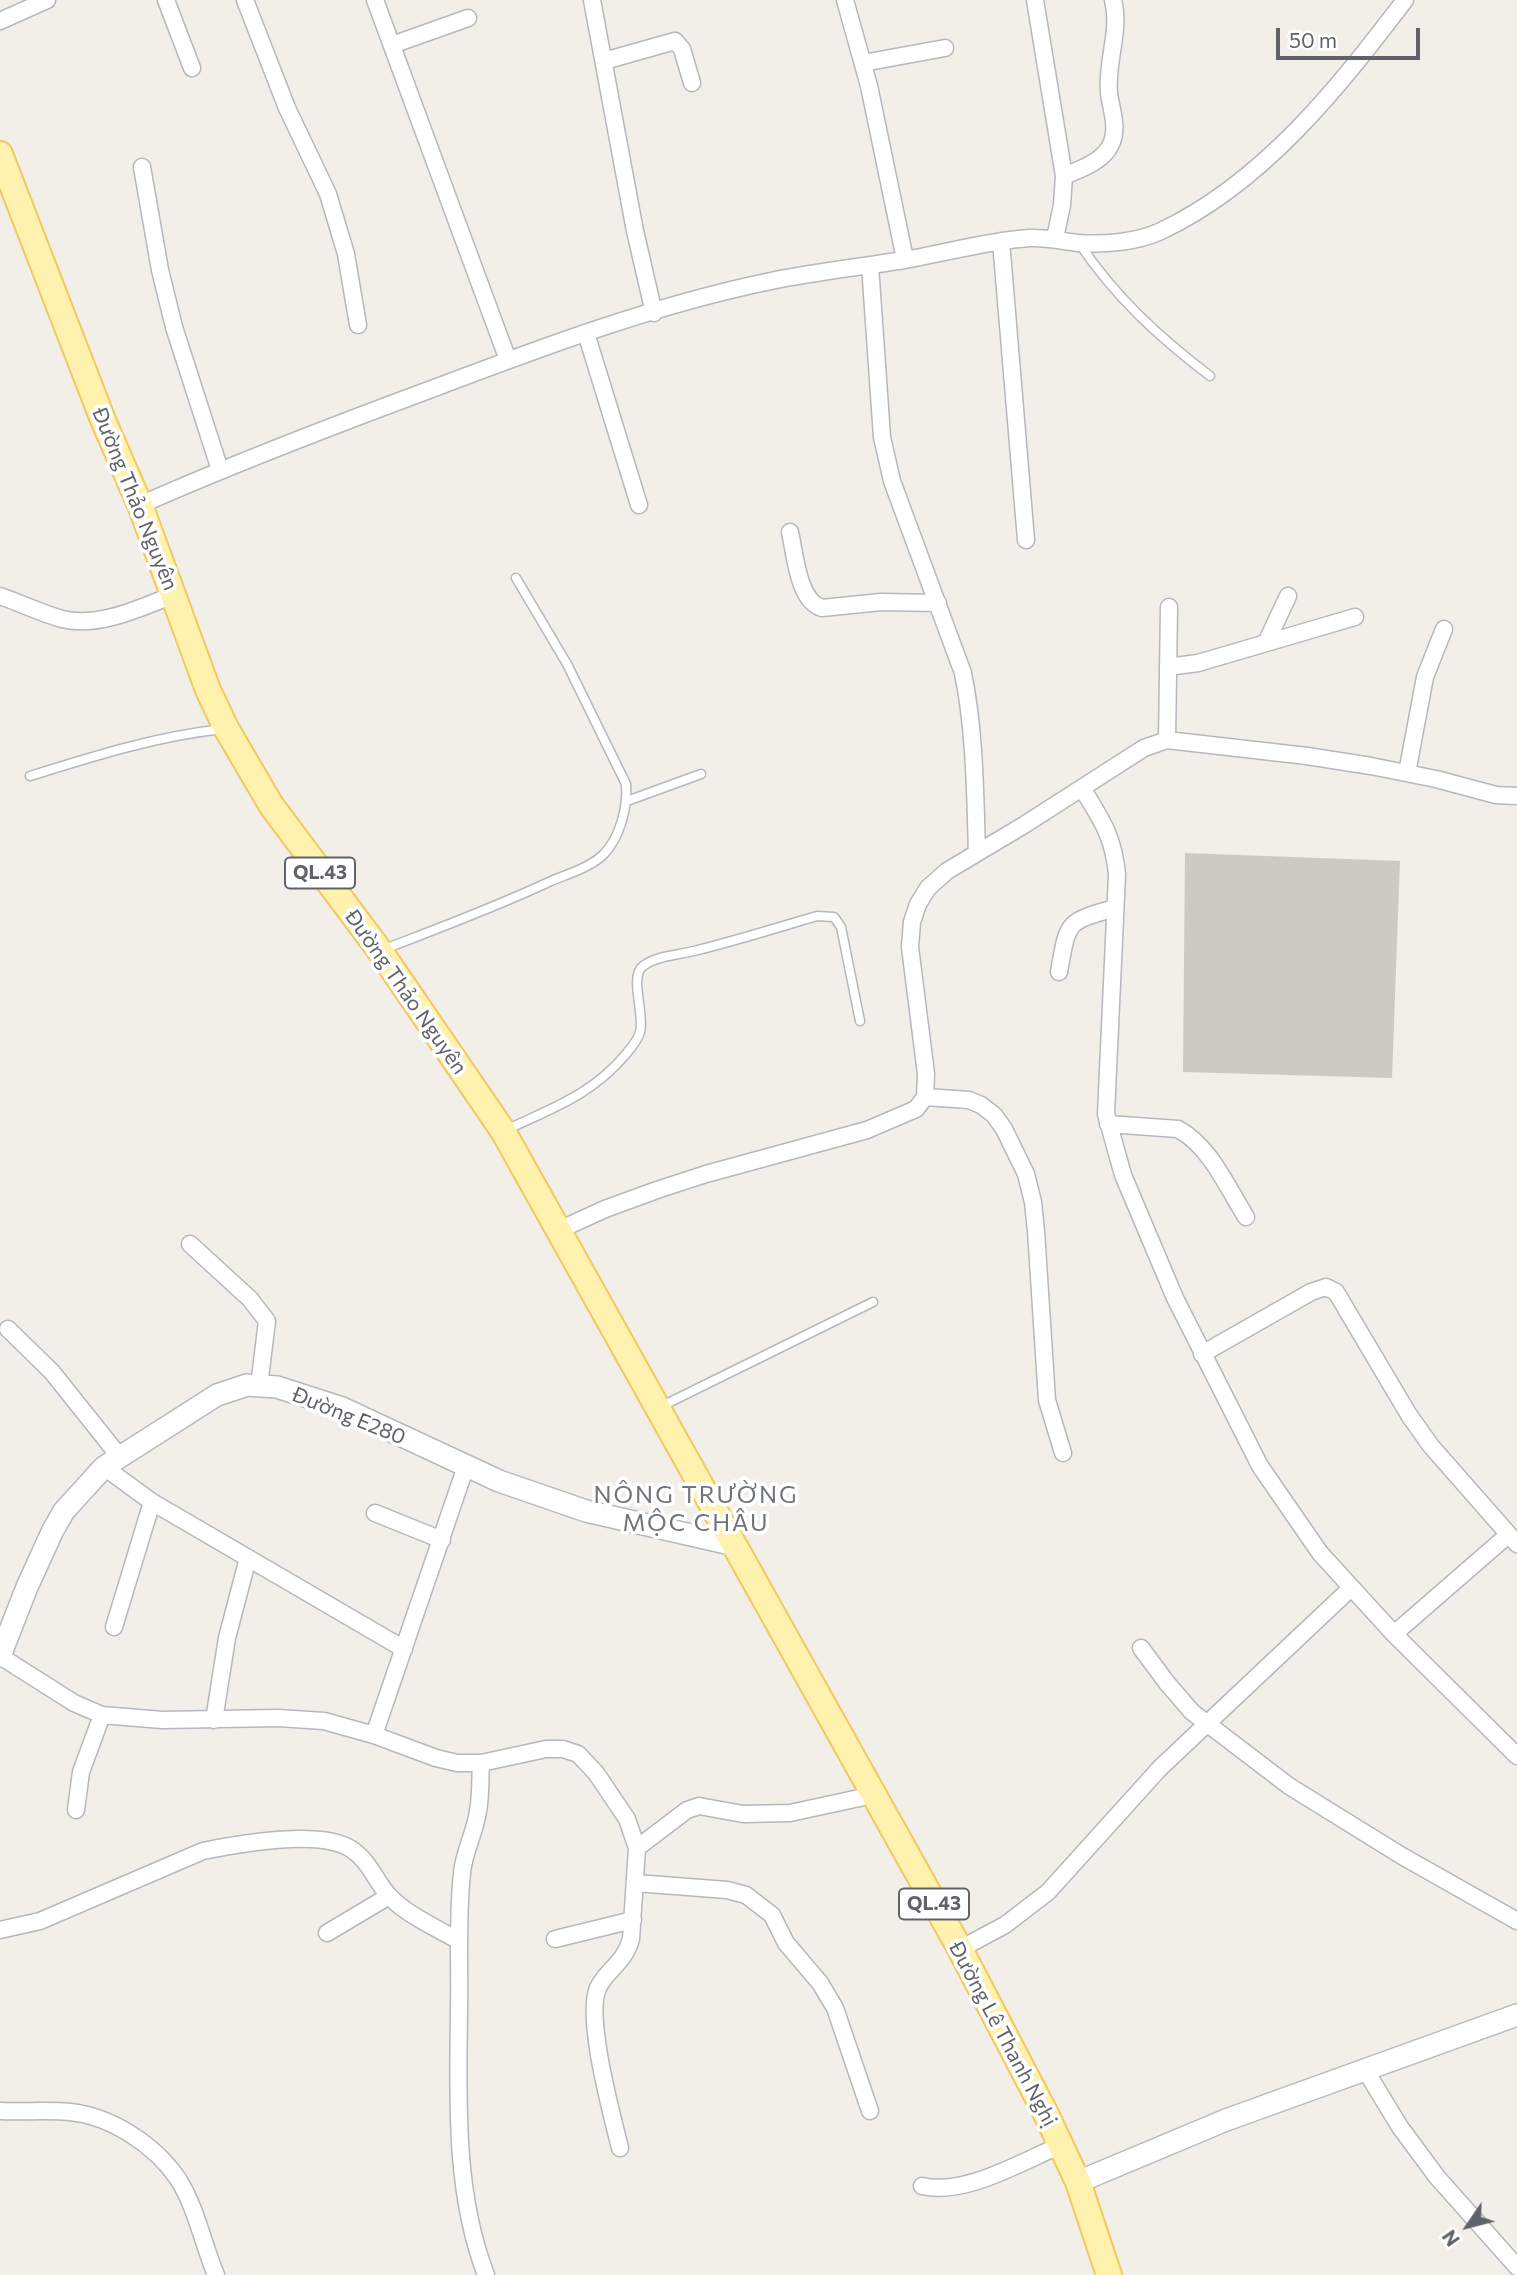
<!DOCTYPE html>
<html>
<head>
<meta charset="utf-8">
<style>
	body { margin:0 }
	#map { position:relative; width:1517px; height:2275px; overflow:hidden; background:#f1efe8; font-family:Commissioner,sans-serif }
	canvas { display:block }
	.north { position:absolute; left:1433px; top:2191px; width:70px; height:70px; -webkit-text-stroke:5px #fff; paint-order:stroke; rotate:235deg; font-size:19px; font-weight:700; line-height:28px; text-align:center; color:#5f6368 }
	.north::after { content:''; display:block; margin:auto; width:24px; height:32px; background:#5f6368; clip-path:polygon(50% 0,100% 100%,50% 72%,0 100%) }
	.scale { position:absolute; left:1276px; top:28px; width:144px; height:32px; box-sizing:border-box; border:4px solid #5f6368; border-top:0; padding-left:9px; font-size:21px; line-height:24px; white-space:nowrap; color:#5f6368; -webkit-text-stroke:5px #fff; paint-order:stroke }
</style>
</head>
<body>
<div id="map">
<canvas width="1517" height="2275"></canvas>
<div class="north">N</div>
<div class="scale">50 m</div>
</div>
<script>
const g = document.querySelector('canvas').getContext('2d');
g.lineJoin = 'round';
function paint(path, color) { g.fillStyle = color; g.fill(path, 'evenodd'); }
function strokePath(path, color, width, dash) { g.strokeStyle = color; g.lineWidth = width; g.lineCap = dash ? 'butt' : 'round'; g.setLineDash(dash || []); g.stroke(path); }
function drawText(font, color, halo, rows, align = 'center') {
  g.font = font + ' Commissioner,sans-serif'; g.lineWidth = 7; g.setLineDash([]); g.textBaseline = 'middle'; g.strokeStyle = halo; g.fillStyle = color; for (const [text, x, y, turn = 0] of rows) {
    g.save(); g.translate(x, y); g.rotate((+turn || 0) * Math.PI / 180); g.textAlign = isNaN(turn) ? turn : align; if (halo) g.strokeText(text, 0, 0); g.fillText(text, 0, 0); g.restore();
  }
}
const building = new Path2D(`
	M1185,853L1400,861L1392,1078L1183,1072Z`);
const lane = new Path2D(`
	M1079,243C1115,297 1159,337 1210,376
	M30,776C94,756 157,736 223,729
	M627,801L701,774
	M382,950C439,928 496,907 551,881C568,874 591,867 604,854C620,837 628,807 626,784L567,664L516,578
	M506,1130C552,1108 592,1095 626,1054C631,1048 638,1040 640,1032C645,1015 629,976 643,966C656,956 678,955 694,951C735,941 776,928 817,916L834,917L841,927L860,1021
	M662,1406L873,1302`);
const street = new Path2D(`
	M166,0L192,68
	M245,0L287,108L328,194L346,254L358,325
	M375,0L508,360
	M592,0L635,231L654,313
	M845,0L869,86L905,259
	M1035,0L1064,176L1062,205L1055,238
	M0,21L47,0
	M392,45L468,18
	M604,61L675,41L682,49L692,83
	M863,63L945,48
	M142,167L160,270L174,327L220,470
	M1064,176C1081,169 1105,161 1112,142C1118,126 1111,109 1109,93C1106,61 1121,31 1113,0
	M1001,241L1026,540
	M870,265L882,437L892,481L963,673C975,732 975,792 977,852
	M586,333L639,505
	M140,505C235,463 332,426 429,390C540,348 654,305 771,281C815,272 860,267 904,260C945,253 987,241 1029,238C1046,237 1061,241 1078,243C1104,245 1138,242 1161,231C1263,183 1338,88 1405,0
	M790,532C795,554 798,601 822,608L881,602L938,603
	M0,596C20,603 41,613 62,619C98,628 140,608 173,595
	M1266,643L1288,596
	M1168,667L1198,663L1355,617
	M1167,740L1169,607
	M1407,773L1425,677L1444,629
	M1082,788C1102,821 1113,835 1117,874L1106,1114L1123,1175L1175,1298L1260,1466L1320,1553L1394,1634L1517,1756
	M1059,972C1068,922 1065,922 1115,908
	M925,1097L969,1100L981,1105L994,1115L1004,1129L1026,1174L1033,1202L1036,1231L1047,1400L1063,1453
	M1108,1124L1178,1129C1210,1146 1227,1187 1246,1217
	M559,1230L605,1209L657,1190L706,1174L867,1130L916,1109L925,1097L926,1074L910,947L912,922L918,904L928,888L947,871L1024,825L1144,748L1167,740L1307,756L1371,766L1436,779L1496,795L1517,796
	M190,1244L250,1299L267,1321L259,1386
	M8,1329L52,1372L119,1456
	M1202,1354L1311,1292L1326,1287L1336,1292L1409,1415L1431,1446L1517,1544
	M104,1467L152,1502L404,1649
	M375,1513L442,1540
	M114,1627L152,1502
	M1394,1634L1508,1535
	M1141,1648L1167,1683L1192,1712L1289,1786L1402,1856L1517,1921
	M0,1656L74,1703L102,1715L162,1720L278,1718L324,1721L374,1735L436,1758L457,1763H481L546,1749H563L578,1754L596,1773L627,1819L637,1848L631,1939C624,1964 607,1969 598,1988C585,2017 612,2115 620,2148
	M214,1720L227,1638L248,1558
	M374,1735L466,1466
	M481,1763C480,1779 481,1796 478,1811C475,1833 464,1851 462,1873C457,1919 460,1965 459,2011C458,2099 454,2192 486,2275
	M76,1810L81,1772L102,1715
	M637,1848L687,1810L699,1806L743,1814L790,1813L873,1795
	M636,1883L727,1890L746,1895L772,1915L786,1943L820,1983L835,2008L870,2111
	M0,1930L40,1921L203,1851C238,1844 320,1829 351,1849C370,1861 376,1883 391,1898C409,1916 437,1928 459,1941
	M327,1933L389,1896
	M555,1939L633,1920
	M960,1949L1005,1925L1048,1892L1160,1768L1350,1589
	M1364,2068L1400,2127L1437,2177L1517,2267
	M0,2111C23,2112 47,2110 70,2112C111,2116 155,2145 178,2179C196,2207 203,2244 216,2275
	M922,2186C965,2196 1021,2162 1061,2145`);
const secondary = new Path2D(`
	M0,1656L27,1587L53,1530L64,1511L104,1467L217,1395L247,1385L277,1387L342,1408L499,1481L586,1511L735,1545
	M1078,2182L1226,2120L1517,2015`);
const primary = new Path2D(`
	M0,154L103,420L140,505L208,690L226,728L271,805L380,951L503,1131L960,1949L1047,2116L1078,2182L1109,2275`);
const shields = [
	[320,873,70],
	[934,1904,70]
];
const shieldNames = [
	["QL.43",320,873],
	["QL.43",934,1904]
];
const streetNames = [
	["Đường Thảo Nguyên",135,499,68],
	["Đường Thảo Nguyên",406,992,55],
	["Đường E280",349,1416,22],
	["Đường Lê Thanh Nghị",1003,2034,62]
];
const quarterNames = [
	["NÔNG TRƯỜNG",696,1495],
	["MỘC CHÂU",696,1523]
];
paint(building, '#cccac5');
strokePath(lane, '#b5b8bc', 11);
strokePath(street, '#b5b8bc', 19);
strokePath(secondary, '#b6babf', 24);
strokePath(primary, '#f2c960', 28);
strokePath(lane, '#fff', 8);
strokePath(street, '#fff', 16);
strokePath(secondary, '#fff', 21);
strokePath(primary, '#fff2af', 24);
for (const [x, y, w] of shields) { const box = new Path2D(); box.roundRect(x - w / 2, y - 15.5, w, 31, 5); g.fillStyle = '#fff'; g.fill(box); strokePath(box, '#5f6368', 2); }
drawText('bold 19px', '#5f6368', null, shieldNames);
drawText('21px', '#5f6368', '#fff', streetNames);
g.letterSpacing = '2px';
drawText('24px', '#70757a', '#fff', quarterNames);
g.letterSpacing = '0px';
</script>
</body>
</html>
